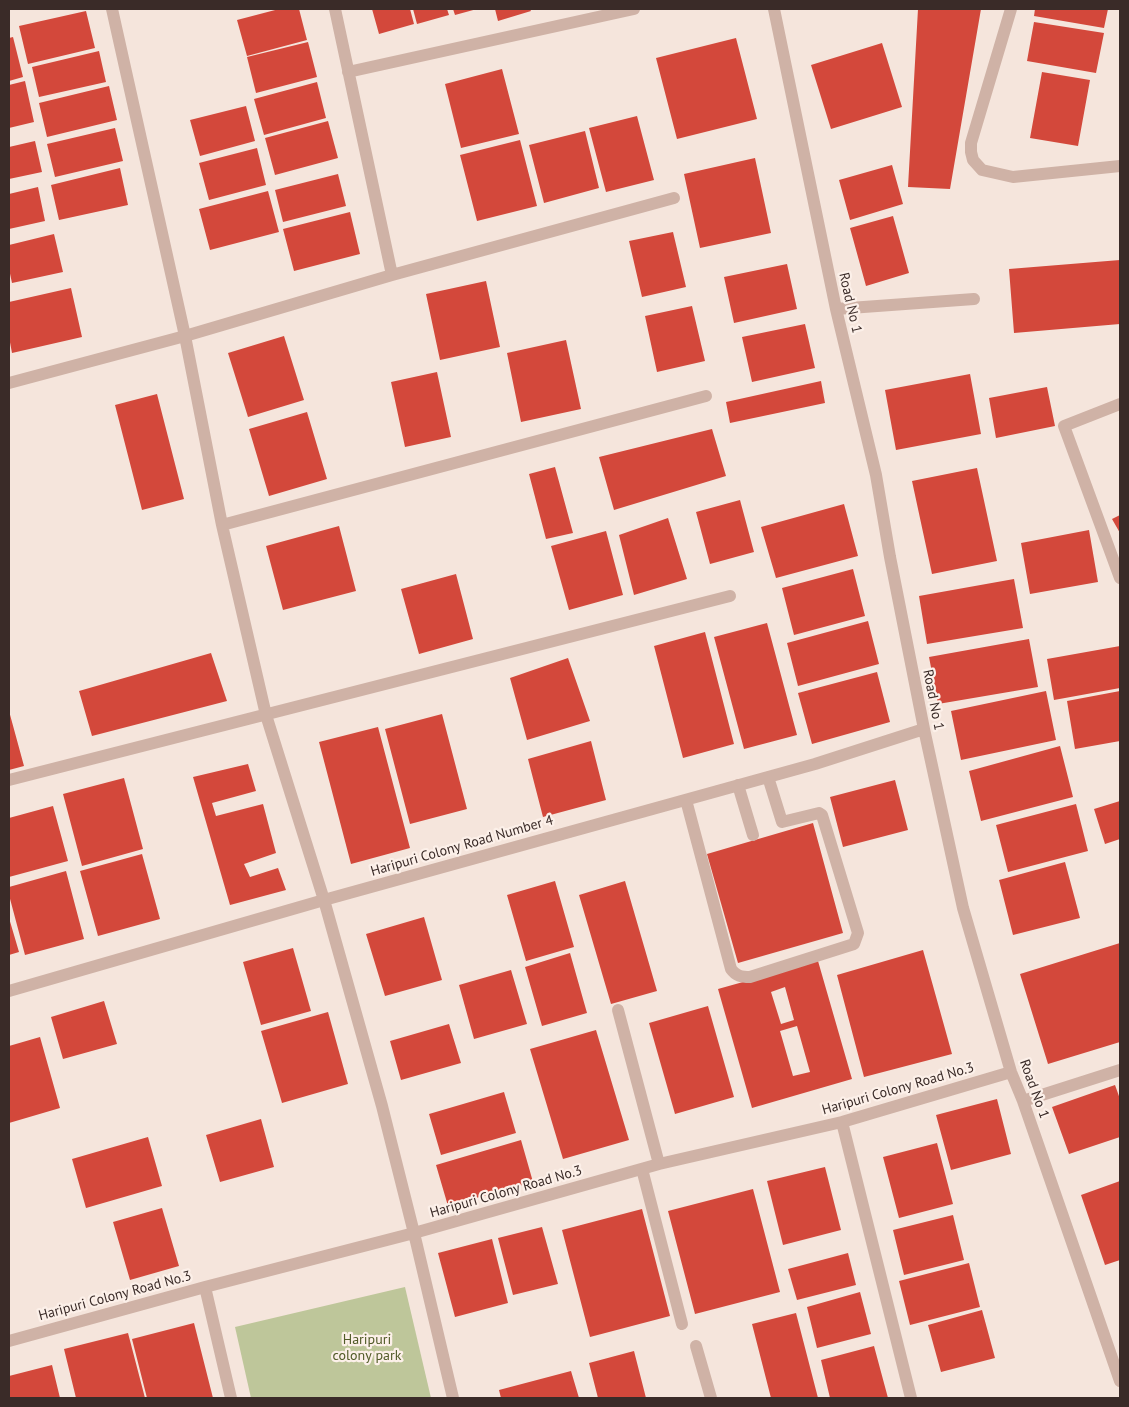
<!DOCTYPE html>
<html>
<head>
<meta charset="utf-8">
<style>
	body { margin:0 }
	#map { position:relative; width:1129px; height:1407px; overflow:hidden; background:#f5e5dc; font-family:"PT Sans",sans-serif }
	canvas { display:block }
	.frame { position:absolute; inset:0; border:10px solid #3a2b28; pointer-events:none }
</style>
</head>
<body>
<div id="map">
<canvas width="1129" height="1407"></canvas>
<div class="frame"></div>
</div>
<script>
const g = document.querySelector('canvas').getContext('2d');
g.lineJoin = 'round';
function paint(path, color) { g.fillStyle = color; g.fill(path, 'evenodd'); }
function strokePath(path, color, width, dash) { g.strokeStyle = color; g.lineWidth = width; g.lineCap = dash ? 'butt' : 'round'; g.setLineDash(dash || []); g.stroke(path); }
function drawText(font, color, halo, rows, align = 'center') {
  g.font = font + ' "PT Sans",sans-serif'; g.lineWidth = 4.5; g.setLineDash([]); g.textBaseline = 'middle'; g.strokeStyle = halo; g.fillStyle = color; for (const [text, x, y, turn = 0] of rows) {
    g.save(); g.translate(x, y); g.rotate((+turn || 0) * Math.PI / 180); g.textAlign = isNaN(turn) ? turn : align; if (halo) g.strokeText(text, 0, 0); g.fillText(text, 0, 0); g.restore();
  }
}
const green = new Path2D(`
	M405,1287L431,1398H251L235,1327Z`);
const building = new Path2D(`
	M279,9H299L307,40L247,56L237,20Z
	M372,9H410L414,24L379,34Z
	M413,9H447L449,15L417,24Z
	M453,9H477L455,15Z
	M495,9H530L531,11L498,21Z
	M918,9H981L950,189L908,187Z
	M1035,9H1108L1104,28L1034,16Z
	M86,11L95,48L28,64L19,26Z
	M1034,22L1104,33L1096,73L1027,61Z
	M13,37L23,77L9,81V38Z
	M736,38L757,119L677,139L656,58Z
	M308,42L317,77L256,93L247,57Z
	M882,43L902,107L831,129L811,65Z
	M99,51L106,82L39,97L32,67Z
	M502,69L519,134L461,148L445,84Z
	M1042,72L1090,80L1078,146L1030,138Z
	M25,81L34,122L9,128V85Z
	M317,82L326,118L264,135L254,99Z
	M109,86L117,120L47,137L39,103Z
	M246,106L255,141L200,156L190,120Z
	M637,116L654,180L606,192L589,128Z
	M328,121L338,158L275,175L265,138Z
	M115,128L123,161L55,177L47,144Z
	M585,131L599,188L544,203L529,145Z
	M520,140L537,206L477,221L460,155Z
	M35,141L42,172L9,179V147Z
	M257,148L266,185L209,200L199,163Z
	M755,158L771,233L700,248L684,174Z
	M892,165L903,204L850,220L839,180Z
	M120,168L128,205L59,220L51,185Z
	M338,174L346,206L283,222L275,190Z
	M38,187L45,221L9,229V194Z
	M268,191L279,232L210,250L199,209Z
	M350,212L360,254L294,271L283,229Z
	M893,216L909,273L866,286L850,228Z
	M673,232L686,287L642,297L629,241Z
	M54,234L63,272L12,283L9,269V245Z
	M1120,260V324L1014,333L1009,269Z
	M787,264L797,309L734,323L724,277Z
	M486,281L500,347L440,360L426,294Z
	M71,288L82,337L12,353L9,337V302Z
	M692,306L705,361L657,372L645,316Z
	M805,324L815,368L752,382L742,337Z
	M284,336L304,400L248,417L228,353Z
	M566,340L581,409L521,422L507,353Z
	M437,372L451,437L405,447L391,382Z
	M970,374L981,434L896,450L885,390Z
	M821,381L825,403L730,423L726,402Z
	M1047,387L1055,426L996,438L989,398Z
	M157,394L184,499L142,510L115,405Z
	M307,412L327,479L269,496L249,429Z
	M712,429L726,476L614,510L599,457Z
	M555,467L573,533L546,539L529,474Z
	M977,468L997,561L932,574L912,481Z
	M740,500L754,552L710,564L696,512Z
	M844,504L858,556L776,578L761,527Z
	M1120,515V533L1112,519Z
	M668,518L687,579L634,595L619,535Z
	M339,526L356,591L283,610L266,546Z
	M1089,530L1098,582L1030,594L1021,543Z
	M606,531L623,595L569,610L551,546Z
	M853,569L865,616L794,635L782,588Z
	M456,574L473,639L419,654L401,589Z
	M1014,579L1023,628L927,644L919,596Z
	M868,621L879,664L798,686L787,643Z
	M767,623L797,735L744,749L714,637Z
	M705,632L734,744L683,758L654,646Z
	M1029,639L1038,687L938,704L929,657Z
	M1120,646V688L1054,700L1047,659Z
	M211,653L227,701L92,736L79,691Z
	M568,658L590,721L527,740L510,678Z
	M877,672L890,722L812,744L798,693Z
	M1046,691L1056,740L961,760L951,711Z
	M1120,691V741L1075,749L1067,701Z
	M9,711L24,766L9,770Z
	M442,714L467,809L410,824L385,729Z
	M378,727L410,848L351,864L319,742Z
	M591,741L606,800L543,817L528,759Z
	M1060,746L1073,797L981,821L969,771Z
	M248,764L256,791L212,803L216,816L263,804L276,853L244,864L250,877L278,868L286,890L230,905L193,777Z
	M124,778L143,849L82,866L63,794Z
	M895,780L908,830L843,847L830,797Z
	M1120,801V839L1105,844L1094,809Z
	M1076,804L1088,851L1008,872L996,825Z
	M53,806L68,861L9,877V818Z
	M813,823L843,933L738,963L707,854Z
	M142,854L160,919L98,936L80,871Z
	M1065,862L1080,918L1013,935L999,880Z
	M66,871L84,939L25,955L9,895V887Z
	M555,881L574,947L526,961L507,895Z
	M625,881L657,991L611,1004L579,895Z
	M424,917L442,980L385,996L366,934Z
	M9,918L19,952L9,955Z
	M1120,943V1042L1048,1064L1020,974Z
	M293,948L311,1011L261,1025L243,962Z
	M923,950L952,1054L864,1077L837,975Z
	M570,953L587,1013L542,1026L525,967Z
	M818,961L852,1079L752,1108L718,989ZM785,987L794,1020L781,1024L771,992ZM797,1026L810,1072L793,1076L780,1031Z
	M511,970L527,1024L474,1039L459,985Z
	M104,1001L117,1044L63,1059L51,1017Z
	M708,1006L734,1097L675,1114L649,1023Z
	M328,1012L348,1084L282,1103L261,1031Z
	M449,1024L461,1063L401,1080L390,1041Z
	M596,1030L629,1140L563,1159L530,1049Z
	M40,1037L60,1108L9,1123V1046Z
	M1115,1085L1120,1099V1137L1069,1154L1052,1107Z
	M504,1092L516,1133L441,1155L429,1114Z
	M997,1099L1011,1154L951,1170L936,1115Z
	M261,1119L274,1167L220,1182L206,1135Z
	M148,1137L162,1186L86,1208L72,1159Z
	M521,1140L533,1182L448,1206L436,1165Z
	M937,1143L953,1204L899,1218L883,1157Z
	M825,1167L841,1230L783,1245L767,1181Z
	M1120,1181V1260L1105,1265L1081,1195Z
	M753,1189L780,1292L695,1314L668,1211Z
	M162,1208L179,1266L130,1280L113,1222Z
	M642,1209L670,1316L590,1337L562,1230Z
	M953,1215L964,1260L904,1275L893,1230Z
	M542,1227L558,1284L513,1295L498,1238Z
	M492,1239L508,1303L455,1317L438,1253Z
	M848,1253L856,1285L797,1300L788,1269Z
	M969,1263L980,1307L910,1325L899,1281Z
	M860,1292L871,1334L817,1348L807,1307Z
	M982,1310L995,1358L941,1372L928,1325Z
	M796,1313L818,1398H771L752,1324Z
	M194,1323L213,1398H147L132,1339Z
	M128,1333L145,1398H76L64,1349Z
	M874,1346L888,1398H830L821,1360Z
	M634,1351L646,1398H598L589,1363Z
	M52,1365L60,1398H9V1376Z
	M571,1371L579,1398H501L499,1390Z`);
const minor = new Path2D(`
	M112,9L185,336L222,525L266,715L324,900L382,1106L414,1233L453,1398
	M335,9L392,275
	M774,9L836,309L876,475L890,557L924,729L963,908L1011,1072L1023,1101L1120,1381
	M1011,9L971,143V152L973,160L982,170L1013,177L1120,166
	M348,72L634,9
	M836,309L974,299
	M9,383L185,336L392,275L674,198
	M1120,404L1064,426L1120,578
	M222,525L706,396
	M9,780L730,596
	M738,785L753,835
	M686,800L731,969C736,976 741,977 750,977L854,944L858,933L822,815L819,813L782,822L768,777
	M9,991L324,900L815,764L924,729
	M618,1010L659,1164
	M1023,1101L1120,1070
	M842,1122L911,1398
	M642,1169L682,1324
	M205,1287L231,1398
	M9,1341L205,1287L414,1233L659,1164L842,1122L1011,1072
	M696,1346L711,1398`);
const streetNames = [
	["Road No 1",850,303,77],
	["Road No 1",933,700,79],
	["Haripuri Colony Road Number 4",462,846,-16],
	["Haripuri Colony Road No.3",898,1089,-16],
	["Road No 1",1034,1089,70],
	["Haripuri Colony Road No.3",506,1192,-16],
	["Haripuri Colony Road No.3",115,1296,-15]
];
const parkNames = [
	["Haripuri",367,1340],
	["colony park",367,1356]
];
paint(green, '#bec69a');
paint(building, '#d3483b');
strokePath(minor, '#cfb2a6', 12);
drawText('14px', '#3a2b28', '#fcf0e9', streetNames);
drawText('14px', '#515b28', '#fcf0e9', parkNames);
</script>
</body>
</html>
